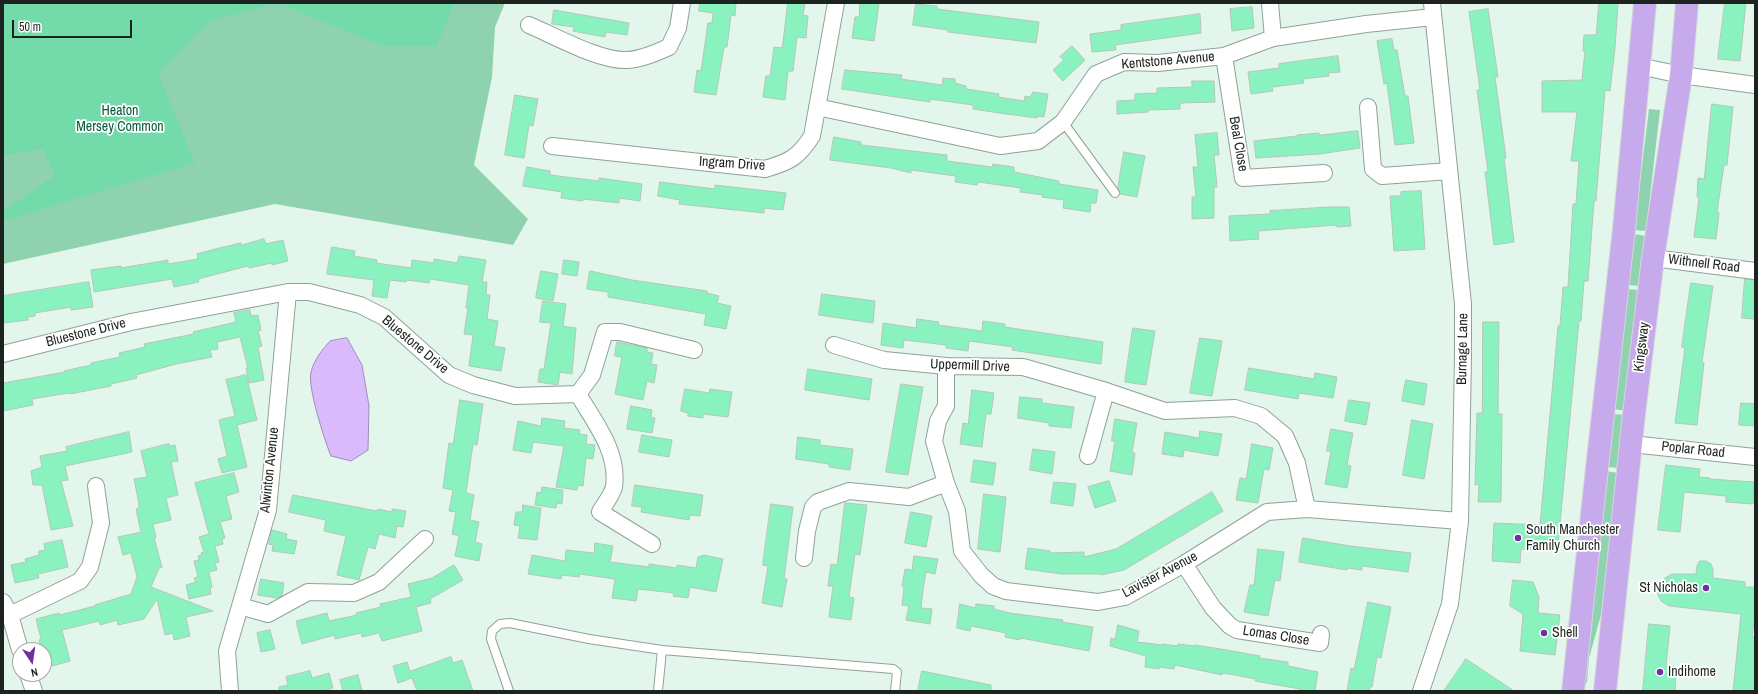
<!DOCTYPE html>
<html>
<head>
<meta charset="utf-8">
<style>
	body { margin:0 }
	#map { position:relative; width:1758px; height:694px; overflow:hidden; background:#e2f6eb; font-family:"Archivo Narrow",sans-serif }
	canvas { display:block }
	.frame { position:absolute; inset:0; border:4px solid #1d2420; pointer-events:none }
	.north { position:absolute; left:12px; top:642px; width:40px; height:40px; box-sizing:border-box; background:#fff; border:1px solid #a5a7a6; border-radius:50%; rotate:167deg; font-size:11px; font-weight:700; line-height:16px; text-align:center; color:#1d2420 }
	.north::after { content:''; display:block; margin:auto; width:14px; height:18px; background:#6e2fa5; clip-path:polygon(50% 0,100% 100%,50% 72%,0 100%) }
	.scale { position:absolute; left:12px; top:20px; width:120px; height:18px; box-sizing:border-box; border:2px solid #1d2420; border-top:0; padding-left:5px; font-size:12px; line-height:14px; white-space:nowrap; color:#1d2420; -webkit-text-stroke:3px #fff; paint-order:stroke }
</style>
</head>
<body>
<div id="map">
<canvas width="1758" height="694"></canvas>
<div class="frame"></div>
<div class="north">N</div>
<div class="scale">50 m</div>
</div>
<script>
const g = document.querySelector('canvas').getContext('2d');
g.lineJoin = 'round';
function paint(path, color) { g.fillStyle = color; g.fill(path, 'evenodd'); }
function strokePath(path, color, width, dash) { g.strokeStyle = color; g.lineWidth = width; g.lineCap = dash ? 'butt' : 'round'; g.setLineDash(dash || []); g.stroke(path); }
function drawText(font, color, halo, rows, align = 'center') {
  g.font = font + ' "Archivo Narrow",sans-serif'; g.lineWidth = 3.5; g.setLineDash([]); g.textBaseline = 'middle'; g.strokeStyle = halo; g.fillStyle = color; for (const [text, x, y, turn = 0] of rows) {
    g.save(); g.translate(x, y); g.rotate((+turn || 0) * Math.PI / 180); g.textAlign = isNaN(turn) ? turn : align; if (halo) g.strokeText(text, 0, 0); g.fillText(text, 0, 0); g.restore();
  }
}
const green = new Path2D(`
	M3,3H505L495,27L492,77L474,165L528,219L513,245L275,204L3,264Z
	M1649,109L1660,110L1646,231L1634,230Z
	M1633,234L1646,236L1640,286L1628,285Z
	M1627,289L1639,290L1626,411L1614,409Z
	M1613,414L1626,415L1619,468L1607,467Z
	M1606,471L1618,473L1601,615L1589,658L1587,683H1583Z`);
const forest = new Path2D(`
	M3,3H454L437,46H383L278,3L209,21L158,74L195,163L3,221V212L55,175L43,149L3,155Z`);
const water = new Path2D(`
	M347,338L362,365L369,406L368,450L351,461L331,456C325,442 307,386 311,372C314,360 322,350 330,341Z`);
const building = new Path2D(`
	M700,3H736L735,16L731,15L727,47H724L716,95L694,92L697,70L701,71L708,23H712L713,13L699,11Z
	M788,3H805L803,15L808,16L806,38L797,37L793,71H788L785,100L763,97L766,76H770L774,47L782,48Z
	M860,3H879L874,41L852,38L855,17H859Z
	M1599,3H1618L1615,48L1610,91L1605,90L1596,201H1594L1588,281H1584L1581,321H1579L1558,545L1554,544V551L1521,549L1520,563L1492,561L1494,523L1540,525L1558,326H1560L1563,287H1568L1573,204H1576L1579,161H1571L1577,112H1542V81L1582,80L1585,51H1583L1584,35H1596Z
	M1725,3H1746L1740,61L1718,59Z
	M916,4L937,6V9L1039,22L1036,43L948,32V30L913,25Z
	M1252,7L1254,28L1232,31L1230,9Z
	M1488,9L1498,77H1495L1506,158H1504L1514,242L1494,245L1485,172H1488L1477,90H1480L1469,12Z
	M554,10L629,23L627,35L606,32L605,37L573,31L574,27L552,24Z
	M1200,14L1201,33L1115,45L1116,50L1092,52L1090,34L1121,30V25Z
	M1392,39L1394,50H1397L1405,96H1408L1414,143L1395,145L1387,83L1384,84L1377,41Z
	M1072,46L1085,60L1063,81L1053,70L1064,60L1060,57Z
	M1338,56L1340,72L1328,73L1329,76L1303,79L1304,83L1272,87L1273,91L1251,94L1248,72L1279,68V64Z
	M845,70L902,75L901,79L942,85L943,78L955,79V83L966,86V89L999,94L998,97L1024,101L1025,96L1030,97L1033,92L1048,94L1044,117L1037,116V118L1006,114L973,109V105L930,99V102L842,89Z
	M1192,81H1214L1215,102L1180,103V109L1148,110V112L1117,114V101L1135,100V94L1157,93V88L1192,87Z
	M515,95L538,99L533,126L529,125L524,158L505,155Z
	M1712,104L1733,107L1727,165H1724L1717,212L1719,213L1716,239L1694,237L1699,198L1697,197L1698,178L1704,179Z
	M1358,131L1360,148L1320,154L1256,158L1254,141L1297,136V135L1319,133V135Z
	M1217,133L1219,155H1214L1217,187H1214V218L1192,219V197H1196L1193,167H1198L1195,135Z
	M834,137L861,142V145L947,155V161L992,167L993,164L1014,167V172L1059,181V184L1098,190L1096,203H1091L1090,212L1063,208L1064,200L1042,197L1043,195L1020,192L1021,188L978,182L977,185L955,182L956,176L911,170V173L891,168L830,160Z
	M1124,152L1145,156L1137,197L1120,194L1118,187Z
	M527,167L550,171V175L599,181V178L642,184L640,201L619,198V203L583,199V201L561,198L562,192L523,186Z
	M660,182L715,189V185L786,193L783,210L764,208V213L679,204L680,200L658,196Z
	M1421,191L1425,249L1394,251L1390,196H1401V192Z
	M1329,207H1349L1351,226L1337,227V225L1258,231L1259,239L1230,241L1229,216L1270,214V211Z
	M264,239L266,244L283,240L288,261L272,265V263L249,268L248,266L198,279L199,282L174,287L172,279L94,292L91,270L121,266V268L168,260V264L198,259L197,254L219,248L241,243V245Z
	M332,247L355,251L354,256L377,260L376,263L411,268L412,260L434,263V259L457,263L459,256L486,260L482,282H487L486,295H490L487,319L498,321L494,346L505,348L501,371L469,366L473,335L464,334L468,308H466L469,285L430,279L429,283L407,280L406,282L390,280L387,298L372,296L374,280L327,274Z
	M564,260L579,262L577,276L562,274Z
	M541,271L558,274L553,301L536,298Z
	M590,271L632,280L707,291V293L719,296L717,303L731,306L726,329L704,325L706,314L608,297V292L587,289Z
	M1745,279L1755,280V319L1742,318Z
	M89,282L93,307L71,310V307L35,313V316L28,317V320L3,323V296Z
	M1691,283L1713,286L1702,362L1704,363L1697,425L1675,423L1685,348L1682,347Z
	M822,294L875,301L873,323L819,315Z
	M543,301L566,304L563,326L576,328L572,374L560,372L558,385L538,382L540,369H544L551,323L540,322Z
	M250,310L251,316L258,315L261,330L258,331L262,346L258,347L264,380L249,383L246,368H248L240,337L217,342L218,349L210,350L212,357L176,364L136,375L137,378L111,384V386L70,394L69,393L32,399L33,405L3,411V383L65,372L64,371L91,365V363L120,357L119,353L145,347L144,344L194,334L193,332L236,322L234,313Z
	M917,319L939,322L938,325L982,331L983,321L1005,324V327L1103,342L1101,364L1012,350L1013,347L969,341L968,351L946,348V345L904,340L903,348L881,345L883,323L916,328Z
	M1483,322H1499L1498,414H1502L1501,502H1478L1479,484L1475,485L1477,413H1482Z
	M1133,328L1155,331L1146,385L1125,382Z
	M1200,338L1222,341L1212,396L1190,393Z
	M617,342L647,348V352L653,353L651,364L657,365L654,383L647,381L643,400L615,394L622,357L615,356Z
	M1249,368L1314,379L1315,373L1337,377L1333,398L1299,393L1298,399L1245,390Z
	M808,369L872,379L869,400L805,390Z
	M246,375L257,420L237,425L247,467L222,473L218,459L227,456L219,420L235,416L226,380Z
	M1406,380L1427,384L1424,405L1402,401Z
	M901,384L923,387L908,475L886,472Z
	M685,389L709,393L710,389L732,392L728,417L703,414V418L688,416V413L681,411Z
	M972,390L994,393L991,414H986L982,447L960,444L963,423L968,424Z
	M1020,397L1042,399V403L1074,407L1071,428L1049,426V423L1018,418Z
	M460,400L483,404L477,445L473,444L466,493L474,495L470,520L479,522L475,542L482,544L479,561L455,556L459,536L452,534L456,512L449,511L453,490L443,488L449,443L453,444Z
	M1349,400L1370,403L1366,425L1345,421Z
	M1741,403L1755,404V426L1739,425Z
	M631,406L652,410L651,417L655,418L652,433L627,429Z
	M542,418L565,421L564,428L580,430L579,434L587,435L586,444L595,445L593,459L586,458L583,486L578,485L577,490L556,487L564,446L533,442L531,453L513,450L518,421L541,426Z
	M1115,419L1137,423L1132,453H1135L1132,475L1110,471L1115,441H1112Z
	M1412,420L1433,424L1424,479L1403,475Z
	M1331,429L1353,433L1347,465L1351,466L1347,488L1325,484L1331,451H1327Z
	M1200,431L1222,434L1218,456L1184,450L1183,457L1162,454L1165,432L1199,438Z
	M129,432L132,452L65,466L68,480L61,481L73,526L51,530L42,485H33L31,471L42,467L40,456L67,451L66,447Z
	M642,435L672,440L669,457L639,452Z
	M798,437L820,440V445L853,449L850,470L829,467V464L796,459Z
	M169,444V446L175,445L178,461L171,462L178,495L166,498L171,520L153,524L156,538H154L162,567L159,568L151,587L213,611L186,617L190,636L174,640L173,633L165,635L157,599L144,619L118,625L117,620L100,625L99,621L62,630L70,661L52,666L49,654L44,656V650H42L39,640L41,639L36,619L59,613L60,615L95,606V605L131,594L137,577L131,553L123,555L118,537L141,532L136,509L139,508V504L134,479L147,477L141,451Z
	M1252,444L1273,448L1269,470L1264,469L1258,503L1236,500L1240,478L1246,479Z
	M1033,449L1055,452L1052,474L1030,470Z
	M974,460L996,463L993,485L971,482Z
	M1666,465L1700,469L1699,477L1710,478V479L1754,482L1753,504L1726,502V496L1684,492L1680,532L1658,530Z
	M234,473L239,492L226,496L232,519L220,522L225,538L222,539L223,544L215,546L219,562L215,563L217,570L209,572L212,587L210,588L211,594L189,599L186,585L196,582L194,578L198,577L194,561L199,560L198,556L202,555L201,553L204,552L199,537L209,534L195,483Z
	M1109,481L1116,501L1095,508L1088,487Z
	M1054,482L1076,484L1073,506L1051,503Z
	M635,485L703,495L700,516L690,515L689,520L641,512L642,507L632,506Z
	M542,487L563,490L562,504L557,503L556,508L535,505L537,492L541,493Z
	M1212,492L1223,511L1124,570L1101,575V574H1062L1025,569L1028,548L1050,551V553L1084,552V557L1116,549Z
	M984,494L1006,497L1000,552L978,549Z
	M293,495L377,511L378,509L392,512V509L406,511L403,527L397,526L395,538L379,534L375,549L368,547L359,580L337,575L346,536L324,531L326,520L289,512Z
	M845,503L867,505L860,555L855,554L849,597L854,598L851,620L829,617L833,586H828L831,564L837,565Z
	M771,504L793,507L784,579H787L782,607L762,603L768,566L763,565Z
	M523,505L541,508L537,540L518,538L520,526L514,525L516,512H522Z
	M911,512L932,516L926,547L905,543Z
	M272,530L287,534L286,539L297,541L294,554L272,551L273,545L269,544Z
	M1303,538L1350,546L1411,553L1408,572L1362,566V570L1347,568V570L1299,562Z
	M62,540L68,567L38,574L39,578L15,583L11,565L26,562L25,559L39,555V551L45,550L44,544Z
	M595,543L613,546L610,562L649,567V564L677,568V565L696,568L698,557L704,555L723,559L716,592L690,587L688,598L673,596L674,593L638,589L636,601L612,598L615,579L580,574L579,577L562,575L561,579L528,574L532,555L565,561L566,550L594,553Z
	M1258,549L1284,552L1280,581L1275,580L1268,616L1244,612L1250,585H1254Z
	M914,556L938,559L935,574L926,572L923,590L921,608L932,609L930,624L906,620L909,606L902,605L904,587L902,586L905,569L912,570Z
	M1700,561H1706L1711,564L1713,569V578L1745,582V587H1755V613L1752,637H1755V691H1733L1741,614L1669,606L1661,601L1658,595L1657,589L1665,578L1672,574H1696L1697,566Z
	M454,565L463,580L430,599L431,603L416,607L422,631L382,641L379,633L362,637L361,633L335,639V635L302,644L296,621L327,613L329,621L357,615L356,613L381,607L380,604L411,597L408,584L432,578Z
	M261,579L284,583L282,596L277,598L258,595Z
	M1513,580L1533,582L1539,597L1538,613L1560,615L1555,655L1520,651L1523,614L1510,606Z
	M1368,602L1391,607L1381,658L1377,657L1372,687H1370L1369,691H1347L1351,668L1354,669Z
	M960,604L975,608L976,604L994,606V609L1010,613L1063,620L1062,622L1093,627L1089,651L1021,638L1020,640L1005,637L1006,633L971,626L970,631L957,628Z
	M1649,624L1670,626L1666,666L1676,667L1675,691H1643Z
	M1118,625L1139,631L1137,642L1163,645V644L1178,646V644L1195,646V645L1227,650L1260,656L1259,658L1288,662V666L1318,672L1315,691H1300V689L1255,681L1256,679L1235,675L1222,673V675L1175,665L1174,669L1159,667V669L1145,667L1146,656L1110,646L1111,638L1115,639Z
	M270,630L275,649L261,652L257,633Z
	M451,657L453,663L462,660L473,691H417L412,678L398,683L393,666L407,662L410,671Z
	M1466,659L1514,691H1444Z
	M310,671L312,678L329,673L333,688L322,691H279V687L288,685L286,677Z
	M922,671L991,685V691H918Z
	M358,675L362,691H343L340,680Z`);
const lane = new Path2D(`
	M1063,122L1115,193
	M509,691L491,639L492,631L500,624L510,623L589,639L662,650L893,669L897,672L895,691
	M658,691L662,650`);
const street = new Path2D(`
	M1270,3L1273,38
	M529,25C555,36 601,62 628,60C642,59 656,53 669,47L678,28L682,3
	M1224,56L1243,178L1324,173
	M1639,66L1681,75L1755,85
	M817,107L1000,146L1038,141L1063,122L1096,74L1124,62L1158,63L1224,56L1273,38L1366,24L1433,17
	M1368,107L1373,169L1382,176L1449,171
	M552,146L765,169C789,162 798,158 812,136L836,3
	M1653,258L1755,271
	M834,345L884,360L946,366L1023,367L1106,391L1165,411L1235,408L1261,416L1285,436L1297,463L1307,509
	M3,354L131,322L288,292H309L360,305L384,317L449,375L473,385L515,396L578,394L592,375L605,332H620L694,350
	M946,366V406L938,421L934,441L946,483L957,511L962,551L981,575L993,586L1006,591L1098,602L1125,597L1184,564L1267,512L1307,509L1460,521
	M578,394C595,423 619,452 614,487C612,495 604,505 600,512L652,544
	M1631,444L1755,457
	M1088,456L1106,391
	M804,558L807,531L813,507L818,502L849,491L909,497L946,483
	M1184,564L1213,608L1230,626L1237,630L1320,643L1321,634
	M3,602L10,615L20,650
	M240,606L268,614L308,592L354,593L379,582L425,539
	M10,615L80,581L90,567L101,523L96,486
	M28,674L34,691
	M230,691L227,651L268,510L288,292
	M1421,691L1450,604L1460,521L1463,357V304L1432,3`);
const highway = new Path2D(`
	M1573,691L1597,468L1624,229L1645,3
	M1605,691L1634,414L1653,258L1681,75L1687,3`);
const markers = [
	[1518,538,4,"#6e2fa5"],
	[1706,588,4,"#6e2fa5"],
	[1544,633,4,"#6e2fa5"],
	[1660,672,4,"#6e2fa5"]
];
const streetNames = [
	["Kentstone Avenue",1168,61,-5],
	["Beal Close",1238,144,80],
	["Ingram Drive",732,164,4],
	["Withnell Road",1704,264,7],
	["Bluestone Drive",86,333,-14],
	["Bluestone Drive",415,345,40],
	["Kingsway",1642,347,-83],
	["Burnage Lane",1463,349,-89],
	["Uppermill Drive",970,366,2],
	["Poplar Road",1693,450,6],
	["Alwinton Avenue",270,470,-84],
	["Lavister Avenue",1160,575,-28],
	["Lomas Close",1276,636,9]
];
const parkNames = [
	["Heaton",120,111],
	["Mersey Common",120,127]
];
const poiNames = [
	["South Manchester",1526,530],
	["Family Church",1526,546],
	["St Nicholas",1698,588,"right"],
	["Shell",1552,633],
	["Indihome",1668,672]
];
paint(green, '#8fd2af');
paint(forest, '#73dba9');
paint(water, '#d8bafd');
strokePath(water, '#a08dbb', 1);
paint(building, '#8af2bf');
strokePath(building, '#b3c6bb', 1);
strokePath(lane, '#90a298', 10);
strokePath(street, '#90a298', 18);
strokePath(highway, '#d6d8d7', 24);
strokePath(lane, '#fff', 8);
strokePath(street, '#fff', 16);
strokePath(highway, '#c7aaec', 22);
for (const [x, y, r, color] of markers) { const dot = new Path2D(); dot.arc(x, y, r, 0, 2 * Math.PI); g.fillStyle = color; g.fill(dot); strokePath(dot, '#fff', 1.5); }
drawText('14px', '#1d2420', '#fff', streetNames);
drawText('14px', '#035a3c', '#fff', parkNames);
drawText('14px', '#1d2420', '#fff', poiNames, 'left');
</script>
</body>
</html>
